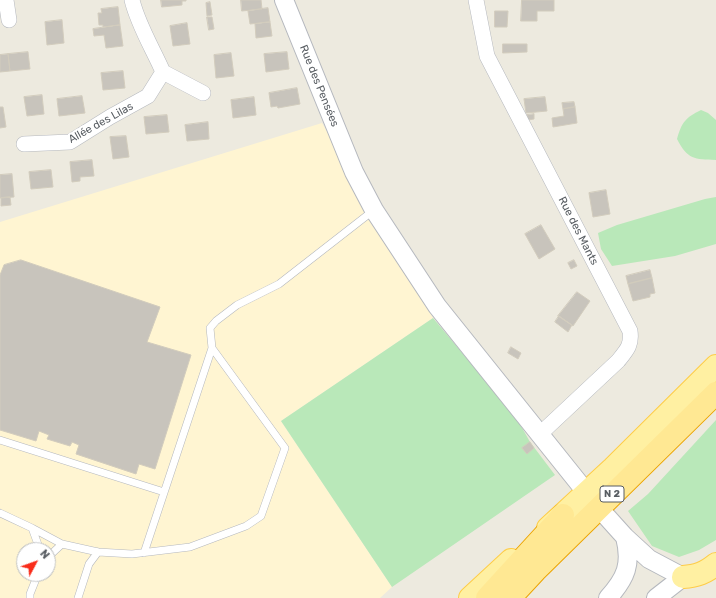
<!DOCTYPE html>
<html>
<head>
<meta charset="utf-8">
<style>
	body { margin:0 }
	#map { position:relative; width:716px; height:598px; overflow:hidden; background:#edeadf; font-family:Rubik,sans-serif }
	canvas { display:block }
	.north { position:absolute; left:16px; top:542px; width:40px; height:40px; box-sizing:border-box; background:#fff; border:1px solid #bcbec0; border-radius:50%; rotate:49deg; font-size:11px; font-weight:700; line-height:16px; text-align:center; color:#585d62 }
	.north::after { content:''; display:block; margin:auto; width:14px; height:18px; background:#f92c1a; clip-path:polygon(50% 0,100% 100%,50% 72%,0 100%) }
</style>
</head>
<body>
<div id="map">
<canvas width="716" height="598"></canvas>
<div class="north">N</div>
</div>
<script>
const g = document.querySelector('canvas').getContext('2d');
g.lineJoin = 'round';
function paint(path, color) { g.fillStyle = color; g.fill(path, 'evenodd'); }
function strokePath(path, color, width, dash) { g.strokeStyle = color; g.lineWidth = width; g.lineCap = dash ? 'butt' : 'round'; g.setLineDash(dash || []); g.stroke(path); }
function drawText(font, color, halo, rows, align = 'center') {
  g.font = font + ' Rubik,sans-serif'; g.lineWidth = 4; g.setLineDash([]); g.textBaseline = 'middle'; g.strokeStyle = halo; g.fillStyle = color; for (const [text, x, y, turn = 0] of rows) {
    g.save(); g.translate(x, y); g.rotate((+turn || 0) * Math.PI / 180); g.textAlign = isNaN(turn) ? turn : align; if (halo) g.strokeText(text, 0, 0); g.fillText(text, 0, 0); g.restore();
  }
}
const commercial = new Path2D(`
	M322,123L433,318L281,421L392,587L380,598H0V222ZM24,550H48V574H24Z`);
const green = new Path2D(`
	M701,110L708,113L716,120V160C694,159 688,160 677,139C682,122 685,118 701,110Z
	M716,197V244L675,256L612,266L601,249L598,233L617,225L705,199Z
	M433,318L516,417L530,442L555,475L392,587L281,421Z
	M716,420V540L699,550L679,557L652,546L628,511L648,494Z`);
const building = new Path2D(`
	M161,0H186V1H182V5L162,7Z
	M241,0H261L262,9L242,11Z
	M522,0H554V11H537V21H521Z
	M210,2L212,15L207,16L206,3Z
	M118,7L120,25L103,27V25H99L98,13H102L101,9Z
	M268,8L270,22L250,24L248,11Z
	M495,11H508L507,27H495Z
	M207,17H212L214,29L209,30Z
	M62,20L64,43L47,45L45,22Z
	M270,22L272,36L256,38L255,24Z
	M187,23L190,44L173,46L170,26Z
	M120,25L123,46L106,48L104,35L94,36L93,29Z
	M503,44H527V52L503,53Z
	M28,52L30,69L10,71L8,54Z
	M287,52L289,69L266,72L264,54Z
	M231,53L234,76L216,78L214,55Z
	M8,54L10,71L0,72V55Z
	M123,71L125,88L103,90L101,73Z
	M297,88L300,104L278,108L277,106L271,107L269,93Z
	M42,95L44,114L27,116L24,97Z
	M82,96L85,113L59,116L57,99Z
	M254,97L256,115L233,118L231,100Z
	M545,97L547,111L526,113L524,99Z
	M574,102L575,107L563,109L562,103Z
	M0,107H3L6,127L0,128Z
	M575,107L577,123L553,127L552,118L564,116L563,109Z
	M534,114V119L528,120L527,115Z
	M167,115L169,132L146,134L144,117Z
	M208,122L209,139L187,141L185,125Z
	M126,136L129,157L113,159L110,137Z
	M92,160L94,176L80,177V181L72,182L70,162Z
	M51,170L53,187L31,189L29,172Z
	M12,174L14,197L0,198V175Z
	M606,190L610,214L593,217L589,193Z
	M10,197L11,205L1,206V198Z
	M541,225L555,249L539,259L525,234Z
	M21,260L160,307L147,342L191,355L155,469L139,464L136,474L76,454L79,445L72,442L70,446L47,439L49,435L39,431L36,441L0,430V275L4,265Z
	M574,260L577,266L571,269L568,263Z
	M650,270L652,278L628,284L626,276Z
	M652,278L655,293L650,294V297L633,301L628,284Z
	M577,292L590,301L573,326L558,316Z
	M559,316L572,325L568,332L555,322Z
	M511,347L521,353L518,359L508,353Z
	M530,442L534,448L527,454L522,448Z`);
const service = new Path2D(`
	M212,348L210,328L216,321L237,305L279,284L374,210
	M0,440L164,492
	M0,513L32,528L62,544L98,552L132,554L190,547L246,526L261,516L285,448L212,348L144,553
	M32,528L40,550
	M48,557L62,544
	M30,598V594L38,574
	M78,598L89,564L98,552`);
const minor = new Path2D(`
	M6,0L9,20
	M132,0C138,25 153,49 163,72
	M476,0L487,56L630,331C632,345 627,350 618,361L540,434
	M24,144L70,142L110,117L148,96L163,72L203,93`);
const tertiary = new Path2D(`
	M284,0L354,172L374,210L437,306L582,487
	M607,517L625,537L649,559L683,577L656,598
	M608,598C626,578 632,564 625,537`);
const primary = new Path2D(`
	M548,528L613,468L716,366
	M683,577C697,576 705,573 716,564
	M470,598L511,560`);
const trunk = new Path2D(`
	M487,598L563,515
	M510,598L535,571L716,393`);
const shields = [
	[612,494,24]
];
const shieldNames = [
	["N 2",612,494]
];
const streetNames = [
	["Rue des Pensées",319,86,68],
	["Allée des Lilas",101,123,-29],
	["Rue des Mants",578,231,63]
];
paint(commercial, '#fff5d2');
paint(green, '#b9e8b9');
paint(building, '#c8c4bc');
strokePath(building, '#d2ccbd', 1);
strokePath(service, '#b5b8be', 8);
strokePath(minor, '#b5b8be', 16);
strokePath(tertiary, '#b5b8be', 20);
strokePath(primary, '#fecc47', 24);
strokePath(trunk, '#eca400', 24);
strokePath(service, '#fff', 7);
strokePath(minor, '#fff', 15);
strokePath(tertiary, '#fff', 18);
strokePath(primary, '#fff0a2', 22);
strokePath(trunk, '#ffe893', 22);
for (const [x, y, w] of shields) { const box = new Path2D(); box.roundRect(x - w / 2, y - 8, w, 16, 3); g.fillStyle = '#fff'; g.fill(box); strokePath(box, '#585d62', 1); }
drawText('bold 10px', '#585d62', null, shieldNames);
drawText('11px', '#585d62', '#fff', streetNames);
</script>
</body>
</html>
